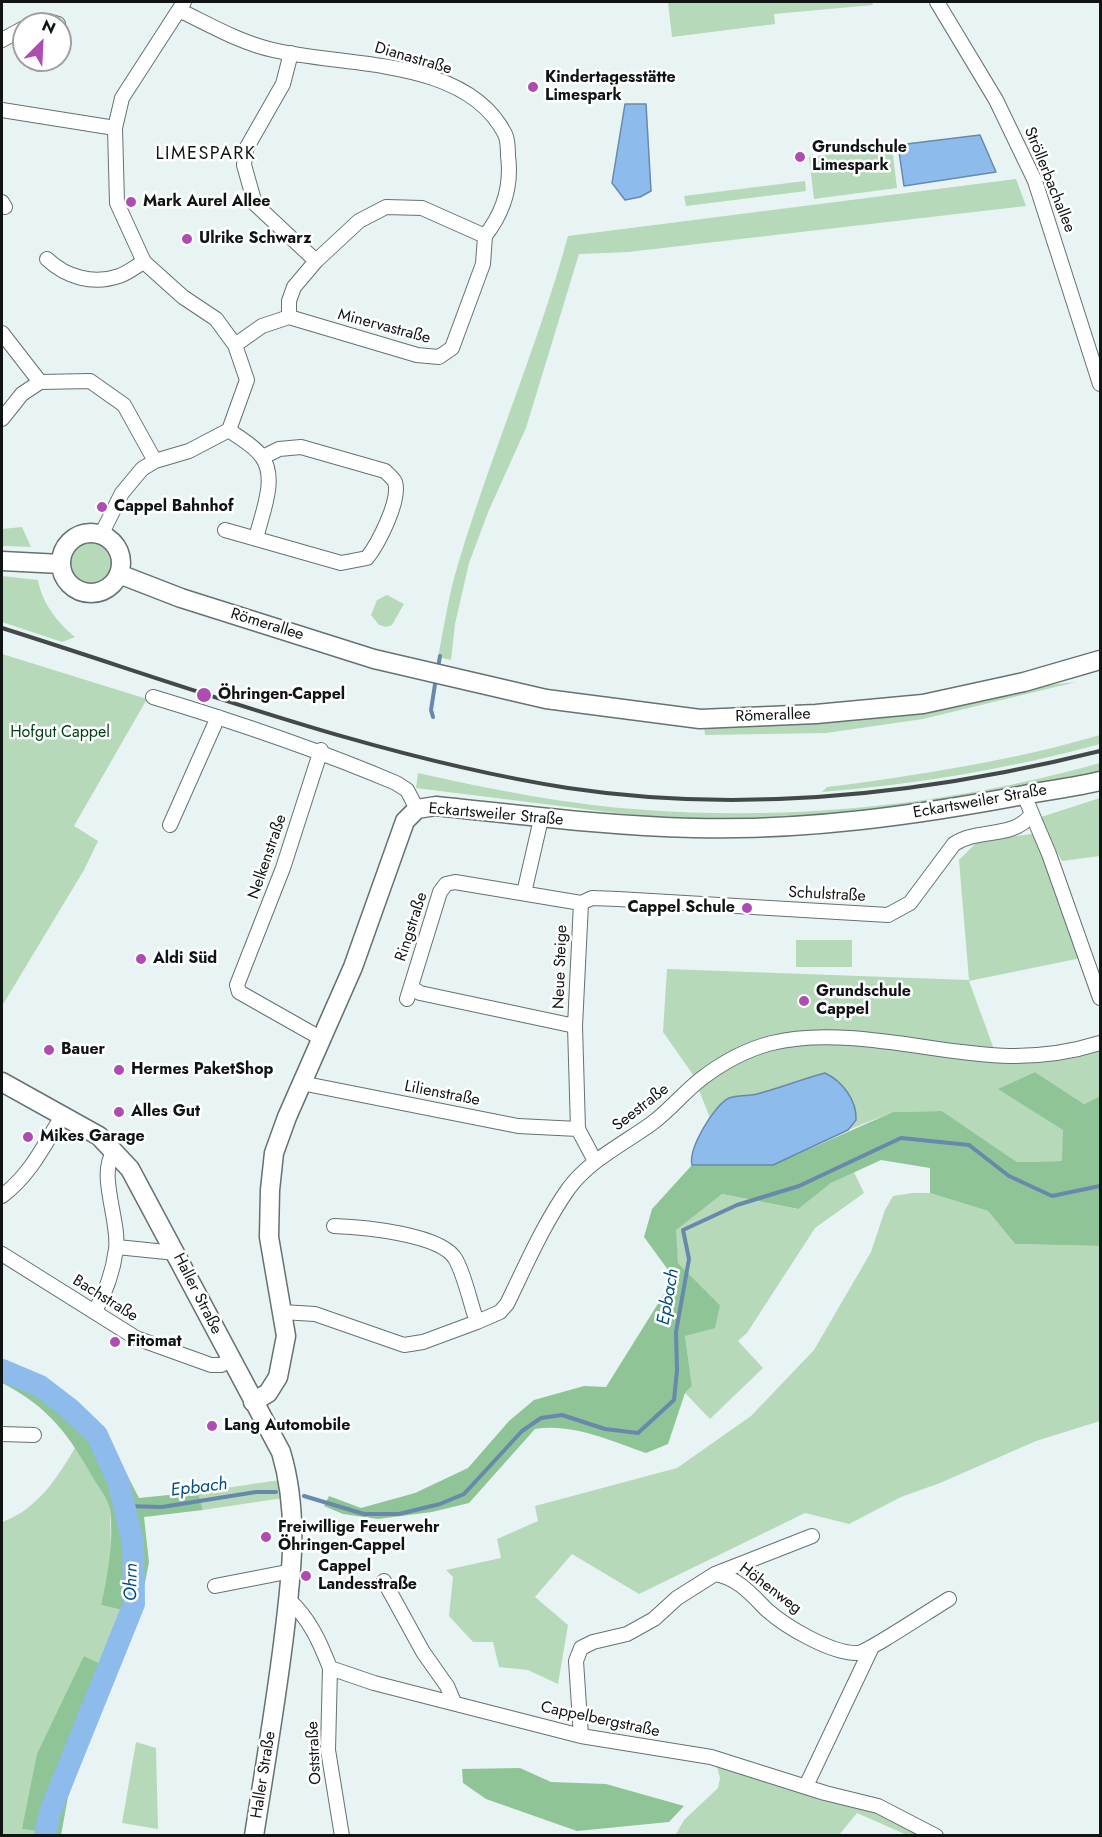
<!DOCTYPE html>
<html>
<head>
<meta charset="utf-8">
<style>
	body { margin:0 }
	#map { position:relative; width:1102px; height:1837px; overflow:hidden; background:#e8f4f4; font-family:Jost,sans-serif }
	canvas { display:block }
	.frame { position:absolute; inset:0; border:3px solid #101414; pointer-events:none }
	.north { position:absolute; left:12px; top:12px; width:60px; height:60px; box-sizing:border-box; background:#fff; border:2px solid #9fa1a1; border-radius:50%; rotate:24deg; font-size:16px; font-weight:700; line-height:24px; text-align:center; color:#101414 }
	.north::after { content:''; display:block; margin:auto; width:21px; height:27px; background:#af4cb3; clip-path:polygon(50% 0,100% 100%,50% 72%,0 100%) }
</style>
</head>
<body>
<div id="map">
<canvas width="1102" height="1837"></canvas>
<div class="frame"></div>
<div class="north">N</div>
</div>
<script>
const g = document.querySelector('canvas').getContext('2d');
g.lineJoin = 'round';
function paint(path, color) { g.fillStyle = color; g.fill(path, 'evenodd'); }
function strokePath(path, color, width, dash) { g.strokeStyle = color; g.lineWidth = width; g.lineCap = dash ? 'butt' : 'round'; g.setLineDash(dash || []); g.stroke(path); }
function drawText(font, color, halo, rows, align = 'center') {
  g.font = font + ' Jost,sans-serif'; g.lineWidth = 5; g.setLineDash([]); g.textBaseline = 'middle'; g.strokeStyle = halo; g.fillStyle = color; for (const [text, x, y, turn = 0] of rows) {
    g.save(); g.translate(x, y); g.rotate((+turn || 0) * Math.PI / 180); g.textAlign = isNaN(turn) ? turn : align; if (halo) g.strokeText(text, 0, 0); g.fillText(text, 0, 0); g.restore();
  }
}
const green = new Path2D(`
	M668,2H872L873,5L774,14L775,24L672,37Z
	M892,147L897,188L814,199L809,157Z
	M1016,179L1026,206L628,252L579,254L526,428L489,510L469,563L455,624L451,660L438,657C443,632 447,606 453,582C486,465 536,353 568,236Z
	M805,181L806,191L686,206L684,196Z
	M22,527L31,547L2,546V529Z
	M70 564a22 22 0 1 1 44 0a22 22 0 1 1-44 0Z
	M2,576L38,580C42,603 57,622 75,637L62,642L2,622Z
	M387,595L404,604L392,625L386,627L379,625L371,615L377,600Z
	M2,654L147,699L74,826L98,841L84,870L2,1006Z
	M1076,682L923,719L826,733L705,735L704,723Z
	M1100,735V744C1009,769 917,784 822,792L827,787C916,776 1015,760 1100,735Z
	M1100,763V775L1052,786L865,812L755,820H672L416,788L418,773C493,790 569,805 646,810C798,821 954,804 1100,763Z
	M1100,798V856L1062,861L1038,818Z
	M1039,833L1086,957L969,981L995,1052L788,1035L696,1079L663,1032L667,969L969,980L959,860L978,841Z
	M796,940H852V967H796Z
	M812,1039L997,1062L1100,1048V1096L1084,1104L1035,1072L999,1089L1064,1130L1063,1161L1017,1162L942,1111L893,1112L848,1130L856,1120C857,1100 842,1081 825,1073L756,1095L731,1097L710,1118L697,1085L759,1049Z
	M854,1172L864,1193L815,1228L747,1333L738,1341L763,1368L710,1419L685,1393L692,1386L685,1336L720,1305L678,1263L675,1230L722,1194L797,1209L831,1183Z
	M913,1193H930L988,1211L1015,1244L1100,1246V1421L1036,1441L940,1483L901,1497L849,1524L805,1513L639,1594L572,1554L535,1597L568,1625L558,1684L528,1670L499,1667L493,1642H473L449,1616L453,1577L446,1570L501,1558L497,1539L538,1521L535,1506L677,1468L751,1416L814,1350L871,1252L885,1210L893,1196Z
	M76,1446L110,1506L111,1558L101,1605L139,1614L116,1671L84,1656L22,1829L61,1835H2V1522C37,1510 58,1477 76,1446Z
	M280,1480L283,1498L203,1510L198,1492Z
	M136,1742L156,1748L158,1829L122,1823Z
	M716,1763L877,1810L927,1835H907L857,1813L839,1835L675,1836L684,1820L718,1788L720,1778Z`);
const forest = new Path2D(`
	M1035,1072L1084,1104L1100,1096V1246L1015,1244L988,1211L930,1193V1168L881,1160L831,1183L798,1209L722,1194L676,1230L678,1263L720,1305L715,1328L685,1336L692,1386L685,1393L668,1444L646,1453C611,1441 573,1423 535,1429L469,1503L432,1512L378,1519L343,1514L324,1506L329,1496L361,1508L415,1493L468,1468L509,1421L534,1400L584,1386L606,1387L674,1278L644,1237L652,1209L692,1165H773L893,1112L942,1111L1017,1162L1062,1161L1063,1130L998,1089Z
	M2,1359L70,1397L105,1432L139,1498L198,1492L203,1510L144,1517L149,1562L139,1614L101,1605C108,1573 114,1542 110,1509C108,1500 100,1489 95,1481C69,1435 49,1407 2,1383Z
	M84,1656L116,1671L68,1797L61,1835L22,1829L37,1754Z
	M520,1768L551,1782L606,1784L684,1806L669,1822L577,1831L486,1799L463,1783L462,1769Z`);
const water = new Path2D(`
	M625,104H646L651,191L640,197L625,200L612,183Z
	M980,135L996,172L904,186L898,145Z
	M825,1073C842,1081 857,1100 856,1120L848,1130L773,1165H692C688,1149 714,1105 729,1098C737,1095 749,1096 757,1094C780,1088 802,1079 825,1073Z`);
const stream = new Path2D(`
	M438,668L440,656
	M433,717L431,710L436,678
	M304,1496L364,1514H399L440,1504L464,1494L522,1431L541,1418L562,1415L605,1429L638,1433L674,1400L677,1370L676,1332L689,1259L683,1230L737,1205L799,1186L901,1138L969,1145L1009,1176L1052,1196L1100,1186
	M125,1506L162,1507L256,1492H276`);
const river = new Path2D(`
	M2,1370L40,1386L70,1409L97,1435L118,1481L133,1542L134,1604L50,1812L45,1836`);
const street = new Path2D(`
	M937,2L996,100L1035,181L1100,384
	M181,11C210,25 241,43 273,50C344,67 466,57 505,134C508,140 508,149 508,156C512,186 503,213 485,236
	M37,24L48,21L58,24
	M2,40L24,28
	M291,53L283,84L246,149L244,165L255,204L316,261
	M2,110L115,128
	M2,202L5,207
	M47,259C66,277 93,285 119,276C128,273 136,266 144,262
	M289,317V301L294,287L316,261L359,221L386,207L422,208L485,236
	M2,333L40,382
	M235,345L262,326L289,317L417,355L439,357L452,348L483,264L485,236
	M2,419L22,394L40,382L90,381L124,405L155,461
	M229,430C239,438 255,446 262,457C278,479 261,515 256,539
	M225,530L341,563L367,558C378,544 401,500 395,482C393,478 388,474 385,471L301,447L279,449L263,457
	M101,535L122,493L142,469L155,461L189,451L229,430L247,380L235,345L216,319L183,297L144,262L117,203L115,128L122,98L184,2
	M153,697C236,722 316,749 396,783L407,790L417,809
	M321,750L283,868L237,985L239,992L322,1039
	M1024,795L1049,854L1100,998
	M170,825L218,717
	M524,893L541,819
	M581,903L592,898L618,899L888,915L910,903L954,844C978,828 1013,839 1031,815
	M581,903L575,1026L578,1129L595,1161
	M412,988L420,993L575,1026
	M407,999L440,892L446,884L455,882L581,903
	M301,1083L518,1126L578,1129
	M2,1196C30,1175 44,1146 62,1116
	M334,1226C362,1227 443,1234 456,1260C466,1279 470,1303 477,1322
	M117,1247L176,1253
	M2,1254L136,1338L211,1365H221L231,1360
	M95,1311C106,1292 113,1272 116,1249C120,1222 97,1173 114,1152
	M282,1312L315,1314L404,1345L423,1342L477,1322L500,1312L507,1304C526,1265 544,1223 569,1188C590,1160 623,1144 651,1124C669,1111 683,1093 701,1079C749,1042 791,1034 850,1038C941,1044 1008,1072 1100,1043
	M2,1434L34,1435
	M715,1574C737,1577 752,1595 767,1610C786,1627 832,1654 858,1653C868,1652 935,1607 949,1599
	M384,1581L423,1652L447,1686L454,1702
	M215,1586L292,1571
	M289,1600C309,1618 320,1642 330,1668L374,1683L581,1736L711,1757L825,1793L878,1806L936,1836
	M330,1668L328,1750L342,1836
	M581,1736L576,1661L581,1648L593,1642L627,1634L654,1619L677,1598L715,1574L812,1536
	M806,1786L871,1649`);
const secondary = new Path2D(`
	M61 563a30 30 0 1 1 60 0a30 30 0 1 1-60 0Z
	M2,561L61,564
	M119,574L181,598L374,659L546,699L700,719L816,714L923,704L1024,682L1100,660
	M2,1082L99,1136L130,1169L281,1452C300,1515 291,1580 283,1644C275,1708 264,1772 254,1836
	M253,1402L268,1393L278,1377L286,1336L269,1237L270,1190L274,1153L287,1117L353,967L405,821L417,809L436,806C522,815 608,826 694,828C804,831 918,815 1024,795C1050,790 1076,787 1100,781`);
const rail = new Path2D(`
	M2,628C186,686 377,758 568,788C746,815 927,794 1100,751`);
const markers = [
	[533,87,6,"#af4cb3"],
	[800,157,6,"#af4cb3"],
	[131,202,6,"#af4cb3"],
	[187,239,6,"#af4cb3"],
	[102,507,6,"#af4cb3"],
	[204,695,8,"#af4cb3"],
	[747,908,6,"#af4cb3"],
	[141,959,6,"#af4cb3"],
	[804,1001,6,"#af4cb3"],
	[49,1050,6,"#af4cb3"],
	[119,1070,6,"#af4cb3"],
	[119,1112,6,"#af4cb3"],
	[28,1137,6,"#af4cb3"],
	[115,1342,6,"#af4cb3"],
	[212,1426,6,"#af4cb3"],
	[266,1537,6,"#af4cb3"],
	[306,1576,6,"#af4cb3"]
];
const streetNames = [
	["Dianastraße",413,59,16],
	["Ströllerbachallee",1049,180,68],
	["Minervastraße",384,327,15],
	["Römerallee",267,625,17],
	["Römerallee",773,716,-2],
	["Eckartsweiler Straße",980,802,-10],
	["Eckartsweiler Straße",496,815,5],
	["Nelkenstraße",268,857,-71],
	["Schulstraße",827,895,3],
	["Ringstraße",412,927,-72],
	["Neue Steige",561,967,-88],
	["Lilienstraße",442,1094,11],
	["Seestraße",641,1108,-38],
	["Haller Straße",197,1294,63],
	["Bachstraße",105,1299,32],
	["Höhenweg",770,1589,37],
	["Cappelbergstraße",600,1720,12],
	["Oststraße",315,1753,-93],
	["Haller Straße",264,1775,-81]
];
const poiNames = [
	["Kindertagesstätte",545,78],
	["Limespark",545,96],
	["Grundschule",812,148],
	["Limespark",812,166],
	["Mark Aurel Allee",143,202],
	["Ulrike Schwarz",199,239],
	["Cappel Bahnhof",114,507],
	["Öhringen-Cappel",218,695],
	["Cappel Schule",735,908,"right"],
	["Aldi Süd",153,959],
	["Grundschule",816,992],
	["Cappel",816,1010],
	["Bauer",61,1050],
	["Hermes PaketShop",131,1070],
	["Alles Gut",131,1112],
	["Mikes Garage",40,1137],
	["Fitomat",127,1342],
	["Lang Automobile",224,1426],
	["Freiwillige Feuerwehr",278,1528],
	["Öhringen-Cappel",278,1546],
	["Cappel",318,1567],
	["Landesstraße",318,1585]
];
const parkNames = [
	["Hofgut Cappel",60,733]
];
const neighbourhoodNames = [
	["LIMESPARK",206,155]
];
const waterNames = [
	["Epbach",669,1297,-80],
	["Epbach",199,1488,-7],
	["Ohrn",132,1582,-89]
];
paint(green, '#b5d9b9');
paint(forest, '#8fc496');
paint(water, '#8dbbec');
strokePath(water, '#6889ab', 1.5);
strokePath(stream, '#6889ab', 4);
strokePath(river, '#8dbbec', 22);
strokePath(street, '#667171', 16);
strokePath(secondary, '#667171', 21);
strokePath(street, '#fff', 14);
strokePath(secondary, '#fff', 18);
strokePath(rail, '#434949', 4);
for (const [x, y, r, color] of markers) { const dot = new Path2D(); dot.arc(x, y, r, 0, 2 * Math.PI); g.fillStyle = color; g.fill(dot); strokePath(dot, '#fff', 2); }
drawText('16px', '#101414', '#fff', streetNames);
drawText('bold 16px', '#101414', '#fff', poiNames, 'left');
drawText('16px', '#024016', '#fff', parkNames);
g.letterSpacing = '1.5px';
drawText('18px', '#101414', '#fff', neighbourhoodNames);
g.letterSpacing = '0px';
drawText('italic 18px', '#004c85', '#fff', waterNames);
</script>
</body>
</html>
